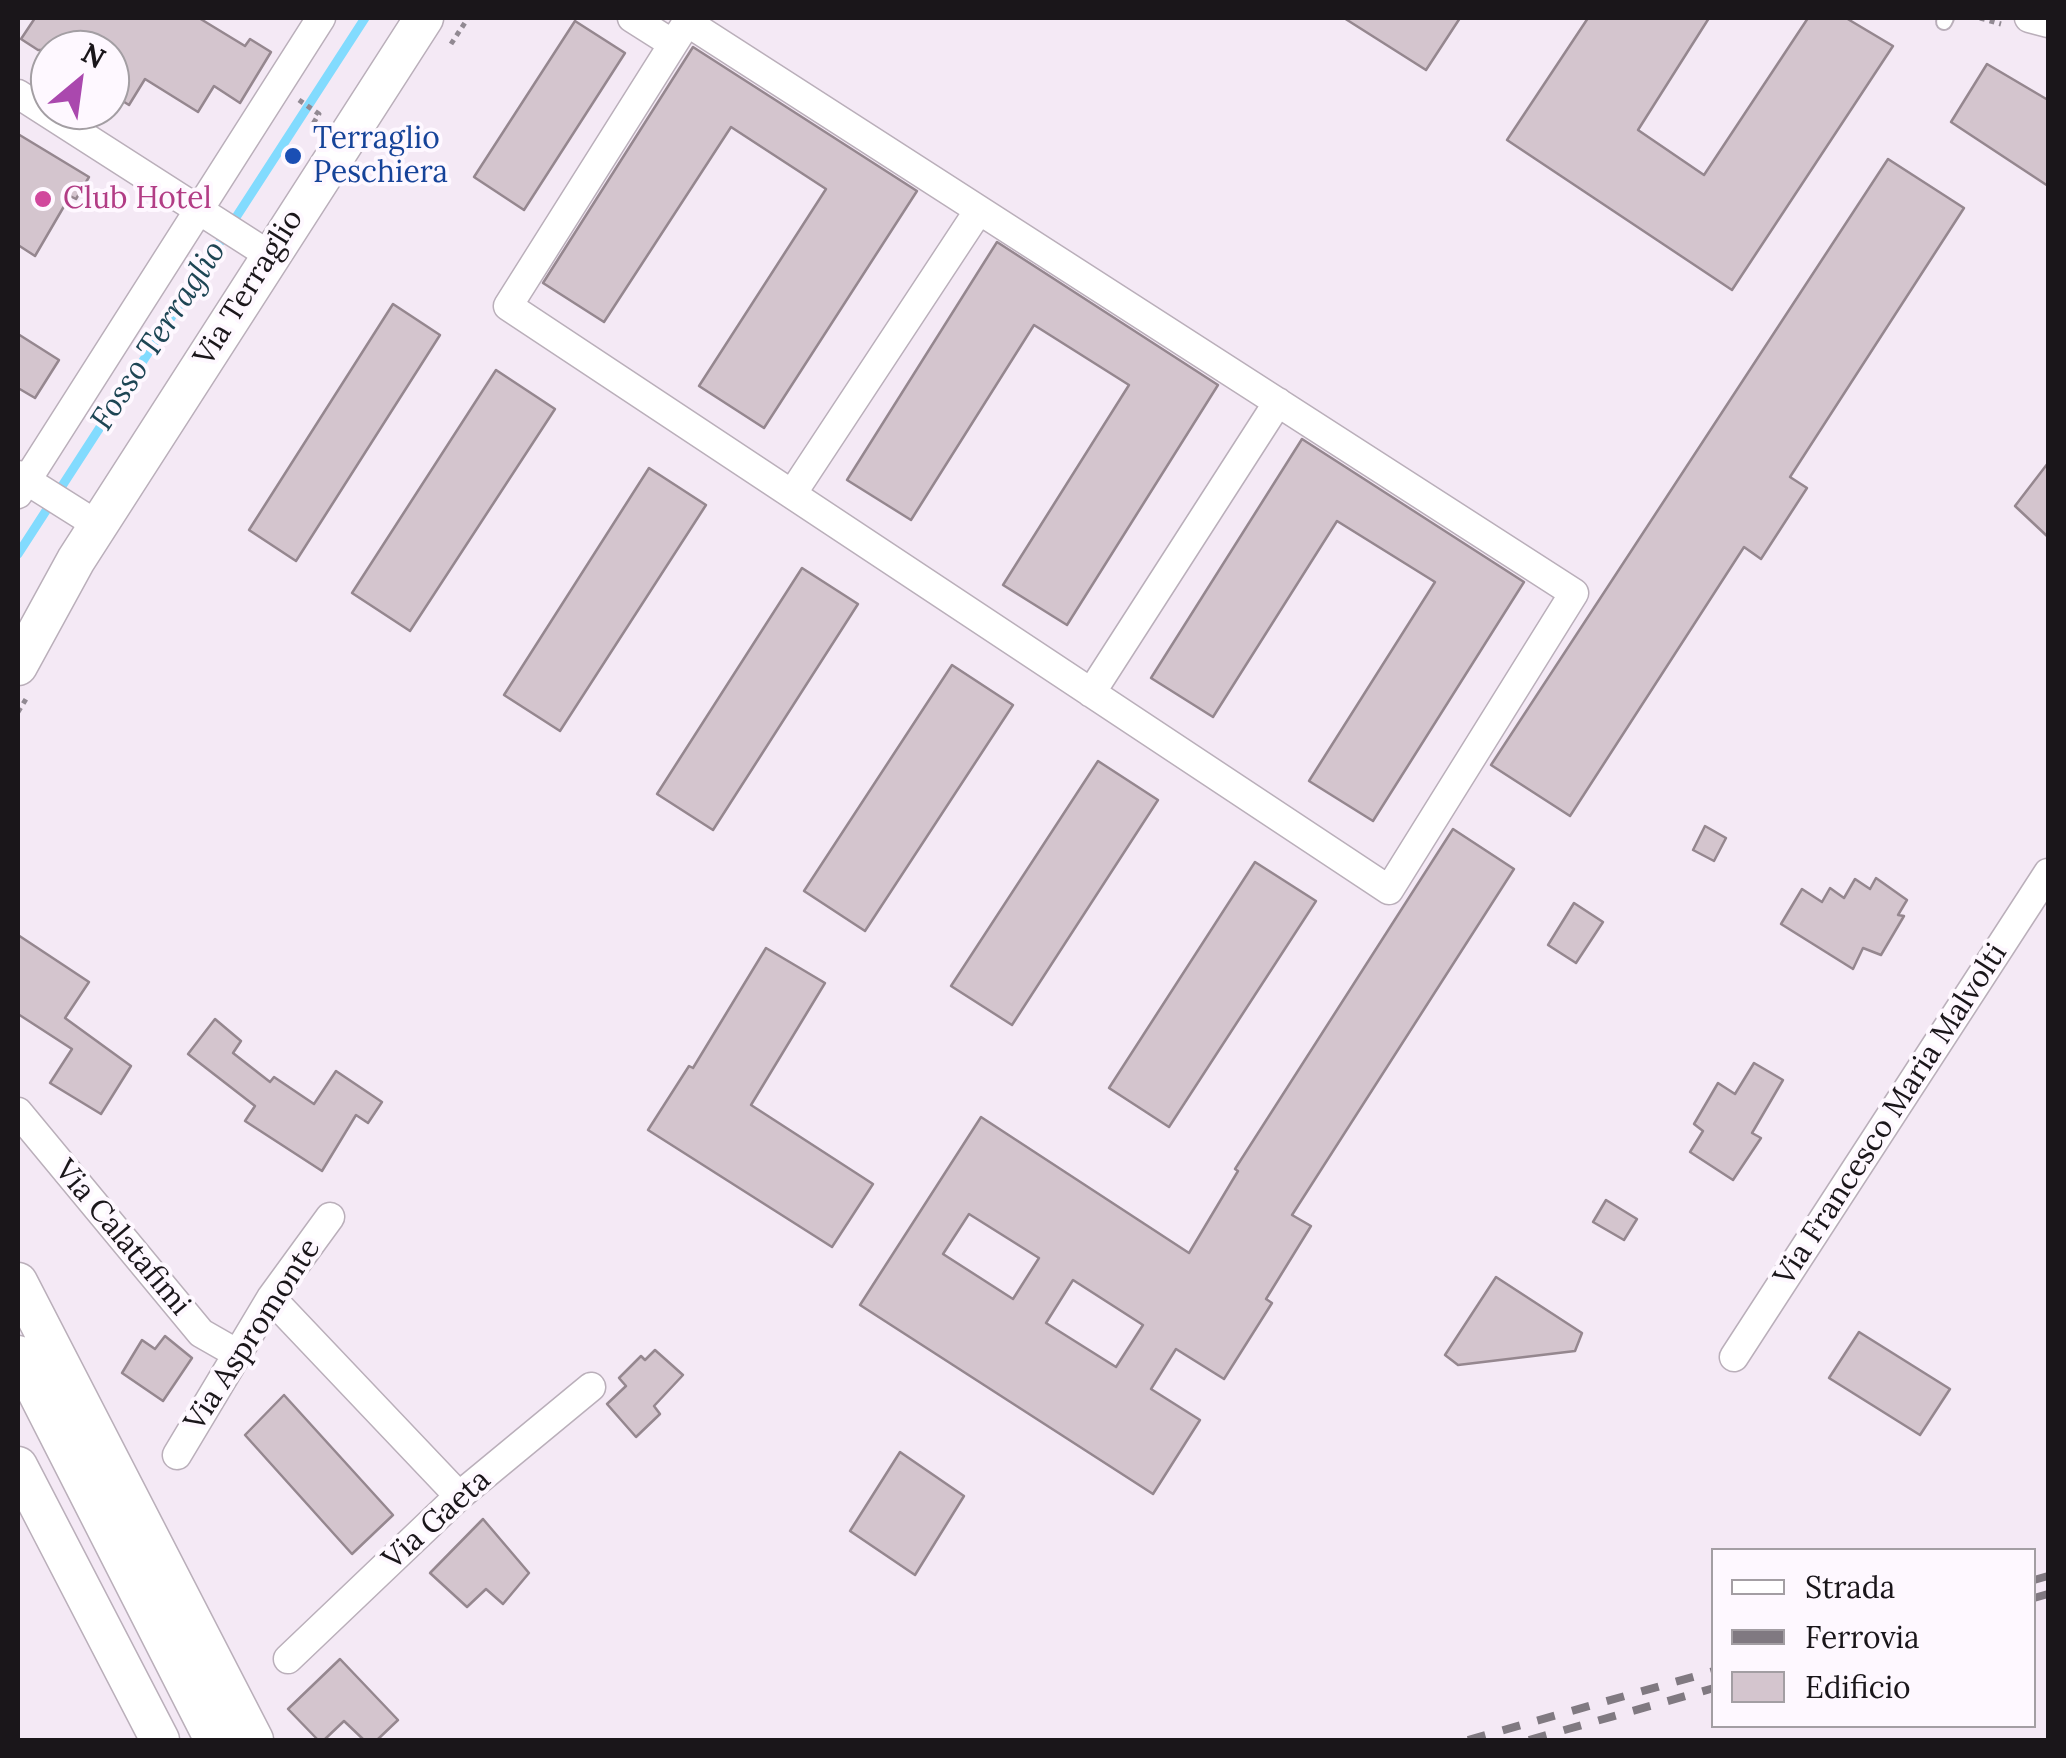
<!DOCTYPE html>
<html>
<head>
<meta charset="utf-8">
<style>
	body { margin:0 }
	#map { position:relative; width:2066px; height:1758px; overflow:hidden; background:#f4e9f5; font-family:Lora,serif }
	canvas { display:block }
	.frame { position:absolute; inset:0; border:20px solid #1a161a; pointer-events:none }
	.legend { position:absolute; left:1711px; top:1548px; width:325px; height:180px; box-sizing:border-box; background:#fef8ff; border:2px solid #a39ea3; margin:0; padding:12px 18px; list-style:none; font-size:30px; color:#1a161a }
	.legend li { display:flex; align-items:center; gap:20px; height:50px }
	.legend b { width:50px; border:2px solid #a39ea3 }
	.north { position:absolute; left:30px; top:30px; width:100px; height:100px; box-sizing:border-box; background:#fef8ff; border:2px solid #a39ea3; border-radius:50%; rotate:29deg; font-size:28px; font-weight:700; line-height:40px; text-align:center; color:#1a161a }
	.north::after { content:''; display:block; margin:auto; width:35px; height:45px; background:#aa48ae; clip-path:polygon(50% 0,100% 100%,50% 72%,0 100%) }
</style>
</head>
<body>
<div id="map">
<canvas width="2066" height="1758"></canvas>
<div class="frame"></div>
<ul class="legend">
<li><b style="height:12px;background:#fff"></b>Strada</li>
<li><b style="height:12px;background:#807981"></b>Ferrovia</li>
<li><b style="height:28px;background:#d4c5ce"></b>Edificio</li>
</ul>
<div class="north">N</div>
</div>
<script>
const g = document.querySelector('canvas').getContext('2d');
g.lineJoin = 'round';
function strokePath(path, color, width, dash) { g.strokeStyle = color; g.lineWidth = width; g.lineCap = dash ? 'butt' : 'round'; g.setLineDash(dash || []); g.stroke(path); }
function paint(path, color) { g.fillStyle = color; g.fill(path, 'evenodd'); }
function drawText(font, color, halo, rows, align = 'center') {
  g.font = font + ' Lora,serif'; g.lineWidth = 8; g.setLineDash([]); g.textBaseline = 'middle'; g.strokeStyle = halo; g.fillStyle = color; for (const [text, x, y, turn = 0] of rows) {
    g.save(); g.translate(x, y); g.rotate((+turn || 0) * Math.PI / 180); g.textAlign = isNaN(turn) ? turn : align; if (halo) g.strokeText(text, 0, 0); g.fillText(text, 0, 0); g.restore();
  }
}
const stream = new Path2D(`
	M18,554L365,18`);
const building = new Path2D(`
	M35,18H199L245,46L250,39L271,52L240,103L214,86L198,112L145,79L129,105L110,93V50H38L21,39Z
	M1344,18H1460L1426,70Z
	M1588,18H1709L1638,130L1704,175L1808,18H1846L1893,46L1732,290L1507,140Z
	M575,21L625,53L524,210L474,177Z
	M693,47L917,191L764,428L699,386L826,189L731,127L604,322L543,283Z
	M1987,64L2048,100V186L1951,122Z
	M18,134L89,177L76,199L70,196L35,256L18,245Z
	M1888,159L1964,208L1790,477L1807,488L1761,559L1744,547L1570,816L1491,765Z
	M997,242L1218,385L1067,625L1003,585L1129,385L1034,325L911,520L847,480Z
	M393,304L440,335L296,561L249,530Z
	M18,334L59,360L35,398L18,388Z
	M496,370L555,409L410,631L352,593Z
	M1302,439L1524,582L1373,821L1309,781L1435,582L1337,521L1213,717L1151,678Z
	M2048,463V537L2015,506Z
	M649,468L706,505L560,731L504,695Z
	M802,568L858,604L713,830L657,794Z
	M952,665L1013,705L865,931L804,891Z
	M1098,761L1158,800L1012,1025L951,986Z
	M1705,826L1726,838L1714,861L1693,850Z
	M1453,829L1514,869L1292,1215L1311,1226L1266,1299L1272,1303L1224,1379L1176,1349L1151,1389L1200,1420L1153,1494L860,1305L981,1117L1189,1253L1238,1171L1235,1169ZM969,1214L1039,1258L1013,1299L943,1254ZM1073,1280L1143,1325L1116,1367L1046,1323Z
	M1255,862L1316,901L1169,1127L1109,1088Z
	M1876,878L1907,900L1898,915L1904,916L1881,955L1863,948L1853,969L1781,924L1802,889L1822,902L1830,888L1844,898L1855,879L1870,889Z
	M1574,903L1603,922L1576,963L1548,945Z
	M18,935L89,982L65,1018L131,1066L101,1114L50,1083L72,1049L18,1014Z
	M766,948L825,983L751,1105L873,1184L832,1247L648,1130L689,1066L693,1068Z
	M215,1019L241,1041L233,1053L270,1082L274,1077L314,1104L336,1071L382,1102L368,1123L356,1115L322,1171L245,1121L255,1106L188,1054Z
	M1754,1063L1783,1080L1752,1133L1761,1138L1733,1180L1690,1152L1703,1131L1694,1124L1718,1083L1735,1094Z
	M1606,1200L1637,1219L1624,1240L1593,1222Z
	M1496,1277L1582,1333L1575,1351L1458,1365L1445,1355Z
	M1859,1332L1950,1389L1920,1435L1829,1378Z
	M165,1336L192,1358L163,1401L122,1373L142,1340L155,1349Z
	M655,1350L683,1375L654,1406L660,1414L636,1437L607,1404L626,1386L619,1378L641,1356L645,1360Z
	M284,1395L393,1515L352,1554L245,1435Z
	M900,1452L964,1496L915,1575L850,1531Z
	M483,1519L529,1573L503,1604L486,1589L467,1607L430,1573Z
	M340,1659L398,1720L377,1740H364L344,1721L324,1740H318L288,1709Z`);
const path = new Path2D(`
	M1980,18L2001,24
	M451,44L468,18
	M299,100L319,114L311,127
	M18,712L26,699`);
const lane = new Path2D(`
	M1944,22L1946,18`);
const street = new Path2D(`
	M632,18L673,44
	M2029,18L2048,23
	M687,22L1574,593L1389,890L508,306Z
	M18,94L269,255
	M18,475L99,526
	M18,494L321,18
	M792,494L979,210
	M1091,693L1278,402
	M18,1112L201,1333L236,1353
	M271,1298L459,1496
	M1734,1357L2048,873
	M177,1455L271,1298L330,1217
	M288,1659L459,1496L591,1387`);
const secondary = new Path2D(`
	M18,666L76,560L424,18
	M18,1282L254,1740
	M18,1355L214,1740
	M18,1466L160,1740`);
const rail = new Path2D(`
	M2034,1580L2048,1576
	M2034,1598L2048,1594
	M1468,1740L1714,1671
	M1529,1740L1714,1688`);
const markers = [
	[293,156,10,"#1a4fb4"],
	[43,199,10,"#d1479c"]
];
const transitNames = [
	["Terraglio",313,139],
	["Peschiera",313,173]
];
const hotelNames = [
	["Club Hotel",63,199]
];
const streetNames = [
	["Via Terraglio",249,288,-58],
	["Via Francesco Maria Malvolti",1891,1115,-57],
	["Via Calatafimi",122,1238,50],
	["Via Aspromonte",253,1335,-57],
	["Via Gaeta",437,1520,-42]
];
const waterNames = [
	["Fosso Terraglio",159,336,-57]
];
strokePath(stream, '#82dbfe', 9);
paint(building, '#d4c5ce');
strokePath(building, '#95878f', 2.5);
strokePath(lane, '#baafba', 18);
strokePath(street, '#baafba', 31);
strokePath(secondary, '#baafba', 41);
strokePath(path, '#918992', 5, [5, 5]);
strokePath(lane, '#fff', 14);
strokePath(street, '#fff', 28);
strokePath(secondary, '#fff', 38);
strokePath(rail, '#807981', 8, [18, 18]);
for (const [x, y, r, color] of markers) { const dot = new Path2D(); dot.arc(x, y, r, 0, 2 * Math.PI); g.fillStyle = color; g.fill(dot); strokePath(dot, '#fef8ff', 4); }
drawText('30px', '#164399', '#fef8ff', transitNames, 'left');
drawText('30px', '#b23c85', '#fef8ff', hotelNames, 'left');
drawText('30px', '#1a161a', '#fef8ff', streetNames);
drawText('italic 32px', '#1d4554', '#fef8ff', waterNames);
</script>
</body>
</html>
